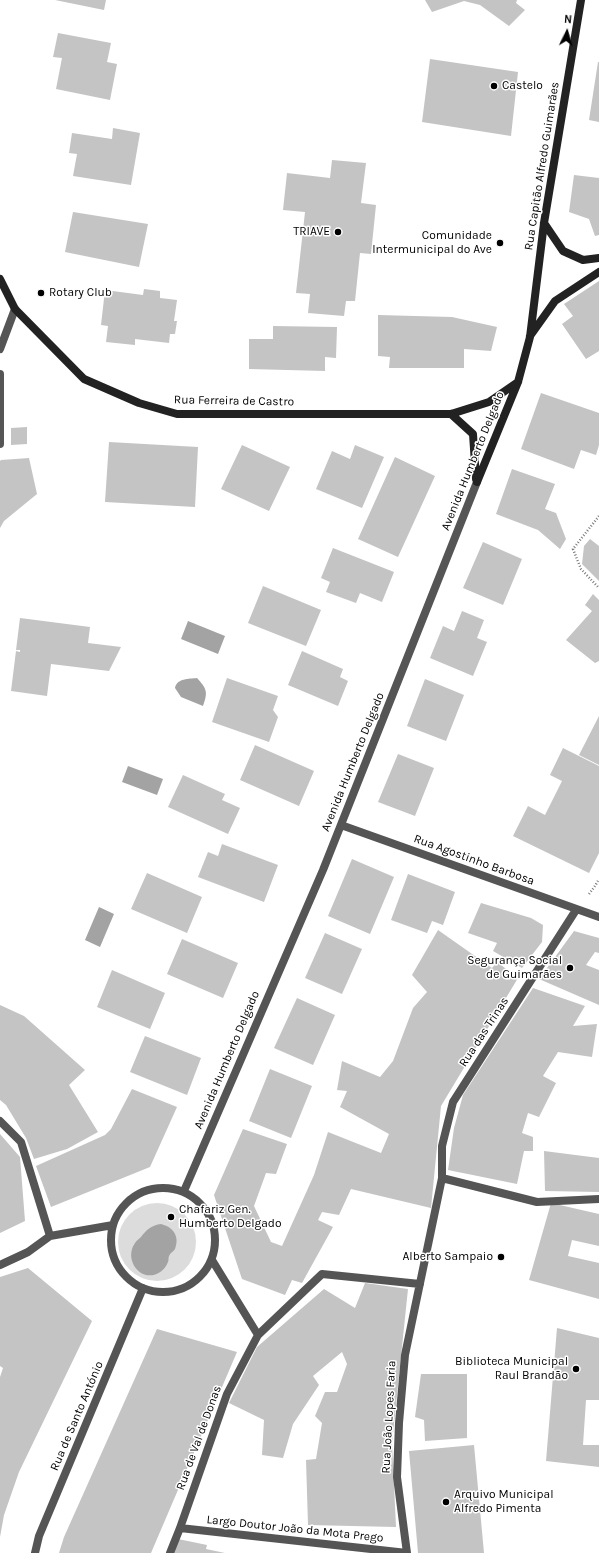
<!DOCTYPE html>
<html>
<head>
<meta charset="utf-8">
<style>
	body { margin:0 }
	#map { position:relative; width:599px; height:1553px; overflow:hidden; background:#fff; font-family:Karla,sans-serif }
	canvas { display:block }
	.north { position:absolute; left:547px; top:12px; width:40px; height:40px; -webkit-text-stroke:3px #fff; paint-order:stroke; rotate:5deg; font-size:11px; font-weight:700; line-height:16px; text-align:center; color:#000 }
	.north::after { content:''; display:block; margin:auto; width:14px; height:18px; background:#000; clip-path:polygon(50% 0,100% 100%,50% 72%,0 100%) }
</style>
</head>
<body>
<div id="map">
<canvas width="599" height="1553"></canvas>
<div class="north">N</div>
</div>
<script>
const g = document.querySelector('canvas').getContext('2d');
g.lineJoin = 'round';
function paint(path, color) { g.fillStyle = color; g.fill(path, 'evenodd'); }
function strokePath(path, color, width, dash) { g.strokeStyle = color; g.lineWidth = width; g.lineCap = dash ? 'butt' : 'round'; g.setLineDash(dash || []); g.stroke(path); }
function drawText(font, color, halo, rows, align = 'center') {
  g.font = font + ' Karla,sans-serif'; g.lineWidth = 3; g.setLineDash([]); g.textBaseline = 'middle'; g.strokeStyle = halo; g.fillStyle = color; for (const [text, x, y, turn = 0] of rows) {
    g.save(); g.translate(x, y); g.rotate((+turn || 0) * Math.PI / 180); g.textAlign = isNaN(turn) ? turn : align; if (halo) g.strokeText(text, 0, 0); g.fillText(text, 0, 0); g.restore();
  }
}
const green = new Path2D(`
	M118 1242a39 39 0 1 1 78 0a39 39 0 1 1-78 0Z`);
const water = new Path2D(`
	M188,621L225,636L218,654L181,639Z
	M197,678C207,689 208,692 203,706L181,697L175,688C177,678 189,679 197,678Z
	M128,766L163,779L157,795L122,782Z
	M99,907L114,914L100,947L85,940Z
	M161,1224C173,1227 180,1236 175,1249C173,1252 170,1253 169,1256C168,1258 169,1260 168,1262C164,1273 151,1279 141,1273C131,1266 128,1253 135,1243C136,1241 139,1239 141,1237C146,1230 152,1225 161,1224Z`);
const building = new Path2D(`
	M55,0H106L104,10Z
	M425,0H517L516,3L525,10L509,26L480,5L464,1L432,12Z
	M58,33L111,43L107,62L117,64L110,100L56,89L62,58L53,57Z
	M430,59L518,72L511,136L422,122Z
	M598,62H599V122L589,120Z
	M113,128L140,133L131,185L73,176L77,154L69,153L72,133L112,139Z
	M332,160L366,163L361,203L376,205L371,254L360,253L355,301H346L344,316L308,313L310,294L296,293L305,212L283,210L287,173L330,178Z
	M574,175L599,178V235L595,236L589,219L569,212Z
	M73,212L148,224L139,267L65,252Z
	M599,281V351L586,359L562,324L573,316L564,304Z
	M144,289L160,291V298L177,300L174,321H177L175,334H170L169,343L135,339V345L106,342L108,326L101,325L105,290L143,295Z
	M378,315L452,317L497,327L491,351L464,349V368H389L390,357L378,356Z
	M273,326L337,327L336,358L325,357V371L249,369V339H273Z
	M541,393L599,413V445L596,455L581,450L574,469L521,449Z
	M27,427V444L11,445V428Z
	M109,442L198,447L195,507L105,502Z
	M242,445L290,467L269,511L221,489Z
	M355,445L384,457L362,508L316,489L332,451L350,459Z
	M395,457L435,476L398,557L358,539Z
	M29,458L37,494L4,521L0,528V461L1,460Z
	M512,469L555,484L545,509L556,513L566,539L560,549L538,530L496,514Z
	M590,539L599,546V581L582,564L584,546Z
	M483,542L522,559L503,605L463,588Z
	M333,548L394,572L382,602L360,593L356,603L326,592L330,582L321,578Z
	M263,586L321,610L306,646L248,623Z
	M593,594L599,600V661L595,663L566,640L592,611L585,605Z
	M462,611L484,620L477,638L487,642L473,676L430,658L443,626L454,631Z
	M20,618L90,627L88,643L121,647L109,671L51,664L47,696L11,691L16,651L20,652V650H16Z
	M302,651L343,669L340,677L348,681L338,706L288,685Z
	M227,678L278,696L273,710L278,717L269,742L212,722Z
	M425,679L464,695L446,741L407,726Z
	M599,716V765L579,755Z
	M255,745L314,771L299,806L240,780Z
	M563,748L599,766V853L589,873L513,836L528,806L545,815L562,781L550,775Z
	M398,754L434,768L415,816L378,802Z
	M183,775L225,794L222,800L240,808L228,834L168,807Z
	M222,844L278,865L264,902L198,877L208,852L218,856Z
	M352,859L394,877L370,934L328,916Z
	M147,873L202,897L187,933L131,909Z
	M408,874L455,892L443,925L432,921L427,933L391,920Z
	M481,903L531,918L543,925L542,942L522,968L493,951L497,943L468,933Z
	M438,930L492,968L497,962L518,978L441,1106L431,1208L351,1189L339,1215L322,1212L318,1220L333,1227L302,1283L292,1280L285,1295L242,1279L214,1195L243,1129L287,1144L276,1174L266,1173L254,1206L271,1242L282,1246L314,1175L328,1132L381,1153L389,1134L340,1107L347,1091L337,1090L342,1061L380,1077L393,1061L413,1008L427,992L412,975Z
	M574,931L599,938V953L595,952L586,965L599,970V1005L539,979Z
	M325,933L362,949L342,994L305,978Z
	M182,939L238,963L223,998L167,974Z
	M112,970L165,993L150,1029L97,1007Z
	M533,988L585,1006L573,1026L597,1024L592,1057L558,1052L543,1076L556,1083L539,1117L528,1113L522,1133L533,1137V1151H524L517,1184L448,1170L454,1128L463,1095Z
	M297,998L335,1015L313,1065L274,1048Z
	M0,1005L24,1016L85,1070L69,1085L98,1132L67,1149L34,1159L26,1138L6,1105L0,1100Z
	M145,1036L201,1058L187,1095L130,1072Z
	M270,1069L312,1086L291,1138L249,1121Z
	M132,1089L177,1107L150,1167L51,1207L36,1166L105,1135L111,1129Z
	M0,1134L20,1157L25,1221L0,1233Z
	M544,1151L599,1158V1192L545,1191Z
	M551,1203L599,1214V1246L572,1240L568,1256L599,1263V1299L529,1280Z
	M28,1268L92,1321L19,1472L4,1515L0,1537V1377L3,1368L0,1366V1277Z
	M365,1283L408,1289L392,1443L396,1527L308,1525L306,1460L316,1459L322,1423L315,1416L325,1392H337L347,1364L342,1352L313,1376L319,1385L293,1424L283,1458L262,1455L264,1420L229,1403L257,1347L324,1289L355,1308Z
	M557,1328L599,1338V1400H586L583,1445H599V1467L546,1461Z
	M157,1329L237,1352L151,1553H59L64,1537Z
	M421,1374H467V1438L425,1441L424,1420L415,1417Z
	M474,1445L484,1553H418L409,1451Z
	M178,1539L207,1545L206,1549L225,1553H173Z`);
const path = new Path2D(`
	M599,516L573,549L581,569L599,588
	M589,894L595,886L599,879`);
const street = new Path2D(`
	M0,349L15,309
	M0,374V444
	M341,825L599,917
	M0,1121L21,1142L50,1236
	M442,1178L537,1202L599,1199
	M111 1240a52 52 0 1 1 104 0a52 52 0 1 1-104 0Z
	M184,1191L323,870L477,482
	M212,1260L258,1335
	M0,1265L28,1252L50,1236L113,1225
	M180,1528L407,1553
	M35,1553L39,1536L143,1288
	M170,1553L180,1528L227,1394L258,1335L322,1274L420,1284
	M407,1553L397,1477L399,1423L405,1355L442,1178V1146L453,1102L576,910`);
const secondary = new Path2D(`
	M544,223L563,251L583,260L599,258
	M0,279L15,309L84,379L139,403L177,414H451L489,402L518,382
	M530,336L555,301L599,272
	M451,414L473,434L476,479
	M477,482L518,382L530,337L544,223L581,0`);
const markers = [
	[494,86,4,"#000"],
	[338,232,4,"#000"],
	[500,243,4,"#000"],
	[41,293,4,"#000"],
	[570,968,4,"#000"],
	[171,1217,4,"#000"],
	[501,1257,4,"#000"],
	[576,1369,4,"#000"],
	[446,1502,4,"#000"]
];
const poiNames = [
	["Castelo",502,86,"left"],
	["TRIAVE",330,232],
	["Comunidade",492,236],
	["Intermunicipal do Ave",492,250],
	["Rotary Club",49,293,"left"],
	["Segurança Social",562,961],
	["de Guimarães",562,975],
	["Chafariz Gen.",179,1210,"left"],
	["Humberto Delgado",179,1224,"left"],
	["Alberto Sampaio",493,1257],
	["Biblioteca Municipal",568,1362],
	["Raul Brandão",568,1376],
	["Arquivo Municipal",454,1495,"left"],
	["Alfredo Pimenta",454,1509,"left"]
];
const streetNames = [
	["Rua Capitão Alfredo Guimarães",542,166,-81],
	["Rua Ferreira de Castro",234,401,1],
	["Avenida Humberto Delgado",473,461,-68],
	["Avenida Humberto Delgado",353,762,-68],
	["Rua Agostinho Barbosa",474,860,20],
	["Rua das Trinas",484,1032,-57],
	["Avenida Humberto Delgado",227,1060,-67],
	["Rua de Santo António",77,1416,-67],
	["Rua João Lopes Faria",389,1417,-87],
	["Rua de Val de Donas",199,1438,-70],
	["Largo Doutor João da Mota Prego",295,1529,6]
];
paint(green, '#dcdcdc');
paint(water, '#a3a3a3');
paint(building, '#c4c4c4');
strokePath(path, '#777', 2.5, [1, 2]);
strokePath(street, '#555', 8);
strokePath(secondary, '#222', 8);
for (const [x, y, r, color] of markers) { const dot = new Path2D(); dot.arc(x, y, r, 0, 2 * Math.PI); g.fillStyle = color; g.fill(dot); strokePath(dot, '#fff', 1.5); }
drawText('12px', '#000', '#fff', poiNames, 'right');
drawText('12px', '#000', '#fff', streetNames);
</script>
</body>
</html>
